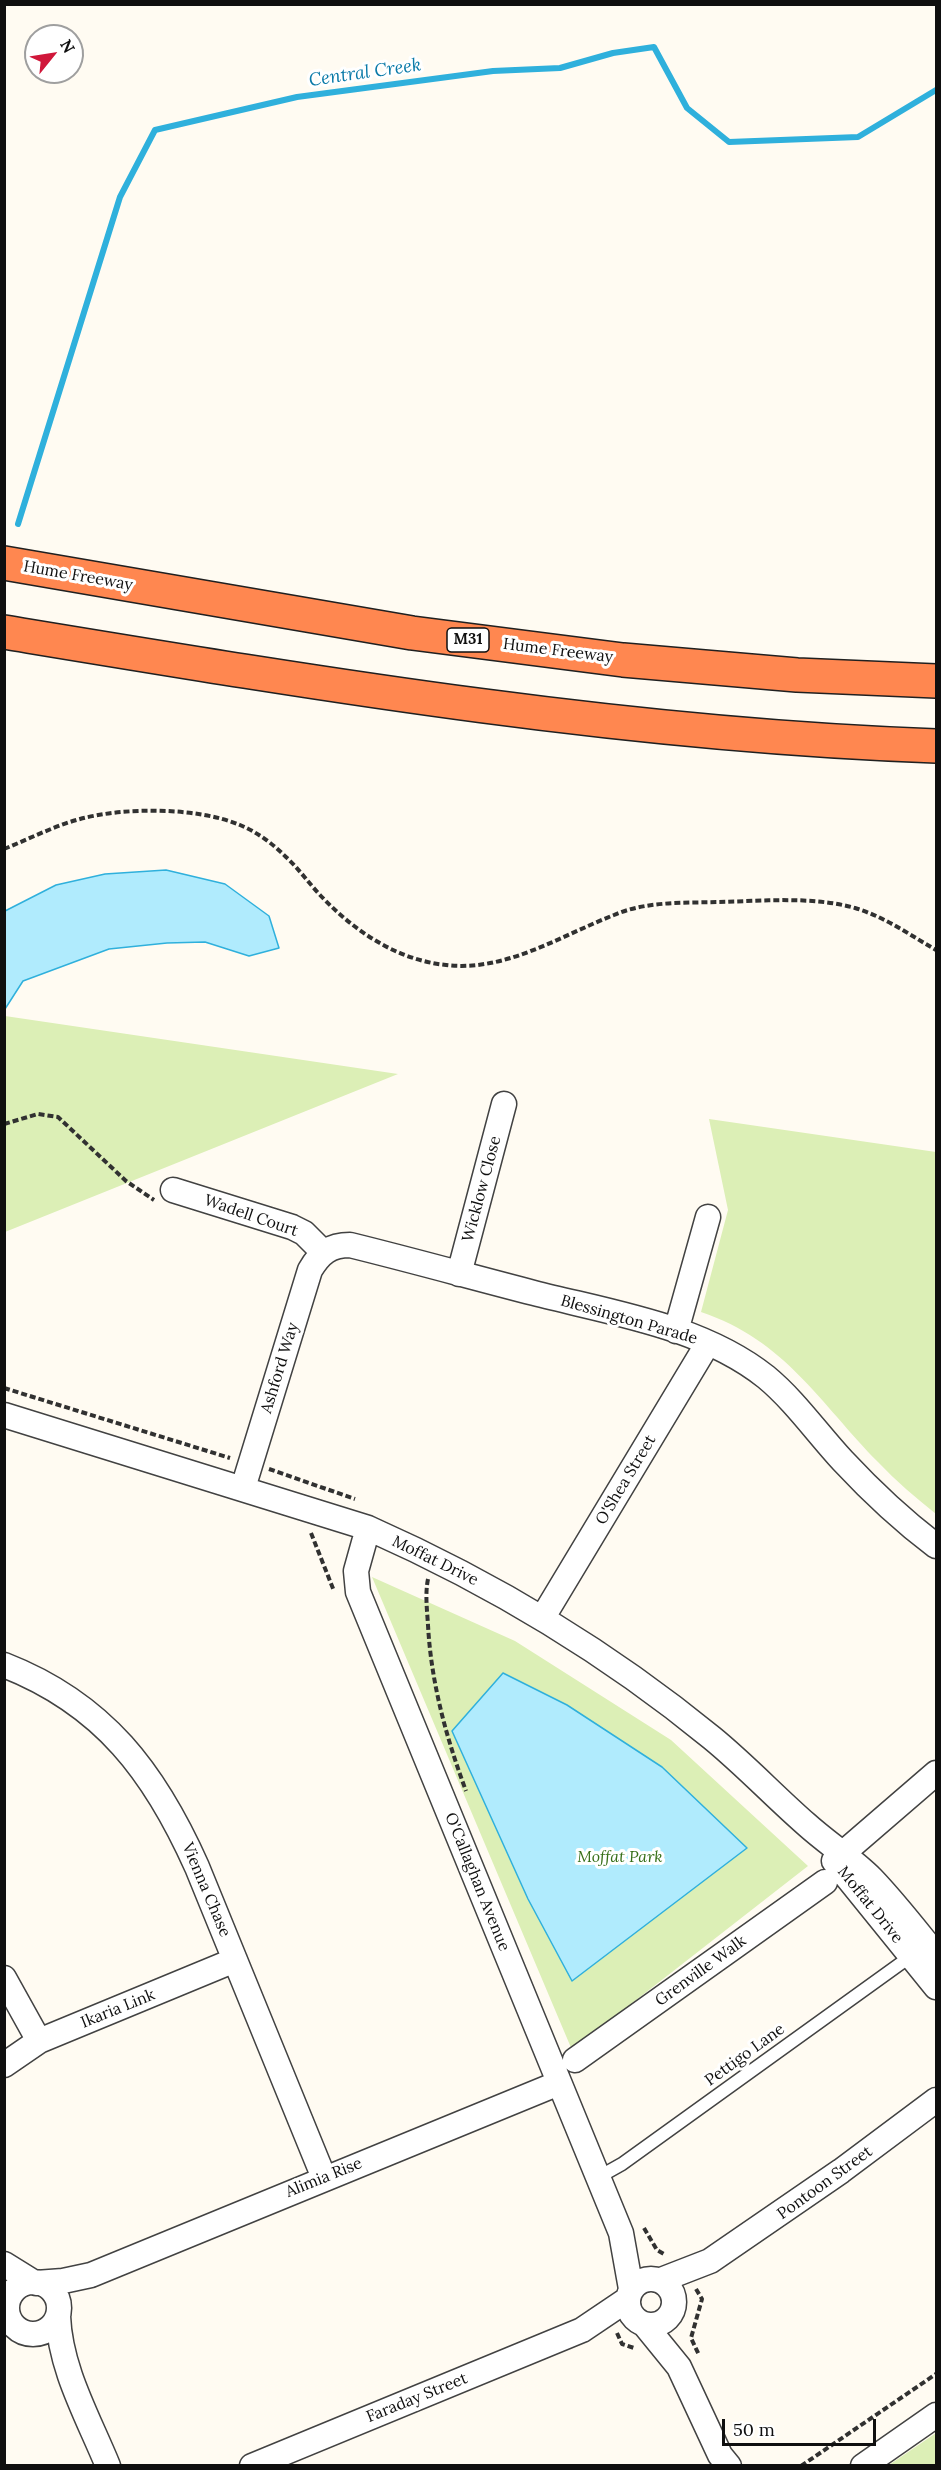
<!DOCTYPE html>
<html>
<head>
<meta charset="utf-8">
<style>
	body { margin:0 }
	#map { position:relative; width:941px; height:2470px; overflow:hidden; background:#fffbf2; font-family:Lora,serif }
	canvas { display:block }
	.frame { position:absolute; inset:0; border:6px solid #0f0f0f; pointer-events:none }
	.north { position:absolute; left:24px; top:24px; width:60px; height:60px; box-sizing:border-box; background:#fff; border:2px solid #9f9f9f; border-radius:50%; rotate:60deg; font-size:16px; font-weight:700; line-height:24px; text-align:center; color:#0f0f0f }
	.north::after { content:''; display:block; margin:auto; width:21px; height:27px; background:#d0173a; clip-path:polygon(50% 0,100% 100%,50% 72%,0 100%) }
	.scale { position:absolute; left:722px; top:2419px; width:154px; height:27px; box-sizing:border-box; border:3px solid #0f0f0f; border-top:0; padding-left:8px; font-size:18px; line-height:21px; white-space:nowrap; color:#0f0f0f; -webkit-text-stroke:4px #fff; paint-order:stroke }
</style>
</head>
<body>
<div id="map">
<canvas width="941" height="2470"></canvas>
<div class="frame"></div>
<div class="north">N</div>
<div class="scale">50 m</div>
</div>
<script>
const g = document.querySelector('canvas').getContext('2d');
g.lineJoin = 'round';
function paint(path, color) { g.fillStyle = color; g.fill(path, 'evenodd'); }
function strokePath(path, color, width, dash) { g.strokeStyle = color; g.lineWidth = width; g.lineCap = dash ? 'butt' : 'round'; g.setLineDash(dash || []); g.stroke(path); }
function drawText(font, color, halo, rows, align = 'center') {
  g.font = font + ' Lora,serif'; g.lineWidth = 6; g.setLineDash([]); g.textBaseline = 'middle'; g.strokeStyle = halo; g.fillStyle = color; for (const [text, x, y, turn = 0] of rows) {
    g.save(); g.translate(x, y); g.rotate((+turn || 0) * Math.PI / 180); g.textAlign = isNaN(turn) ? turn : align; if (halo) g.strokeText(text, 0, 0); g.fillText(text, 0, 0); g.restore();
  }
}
const green = new Path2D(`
	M5,1016L398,1074L5,1232Z
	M709,1119L936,1152V1514C916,1498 896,1481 878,1462C820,1403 785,1340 701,1312L728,1210Z
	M372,1577L515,1641L671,1740L808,1866L572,2050Z
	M936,2433V2465H889Z`);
const water = new Path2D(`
	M166,870L225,884L269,916L279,948L249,956L205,942L167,943L109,949L23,981L5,1009V911L56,885L105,874Z
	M503,1673L567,1705L662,1767L747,1848L572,1981L528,1899L452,1731Z`);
const stream = new Path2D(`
	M18,524L120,197L155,130L297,97L493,71L560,68L613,53L654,47L687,108L729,142L858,137L936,90`);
const path = new Path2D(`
	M4,849C29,839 54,826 80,819C125,807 197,807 240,825C257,832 273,844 286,857C298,868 308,882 320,895C353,930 396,960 446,965C506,972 560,936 614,915C646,901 684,903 719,902C764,901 812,896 855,908C885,917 910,935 936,950
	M4,1124L38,1114L58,1117L126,1181L154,1200
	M4,1388L230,1458
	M269,1469L355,1499
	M311,1533L334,1591
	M428,1579C425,1594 427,1609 428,1625C431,1682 446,1737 466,1791
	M644,2228L657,2250L664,2254
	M696,2289L702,2299L691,2338L699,2355
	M617,2333L622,2344L634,2348
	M801,2466L936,2374`);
const lane = new Path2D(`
	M597,2178L622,2164L911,1956`);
const street = new Path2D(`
	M173,1190L292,1227L304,1233L323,1252
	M459,1274L504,1104
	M676,1331L708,1217
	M4,1415L368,1528C492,1583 607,1652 712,1738C745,1765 774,1796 806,1824C827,1843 852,1859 872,1879C895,1903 915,1929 936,1955
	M243,1488L310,1270C320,1253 330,1245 350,1245C411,1260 472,1277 534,1293C612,1313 702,1326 766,1377C795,1401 817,1433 843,1461C871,1491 903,1521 936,1546
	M368,1528L356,1571L358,1592L621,2233L631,2289
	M543,1617L708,1343
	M4,1665C104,1704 155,1773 197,1867L324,2178
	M834,1861L936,1987
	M834,1861L936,1773
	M4,1978L39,2041
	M575,2060L825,1882
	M4,2065L39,2041L235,1960
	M4,2264L33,2282
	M628 2302a23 23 0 1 1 46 0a23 23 0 1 1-46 0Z
	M661,2280L710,2261L841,2171L936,2100
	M7 2308a26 26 0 1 1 52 0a26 26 0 1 1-52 0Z
	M36,2283L63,2281L91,2275L559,2083
	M58,2316C60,2369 88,2417 108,2466
	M644,2324L679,2367L720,2455L729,2466
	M252,2466L582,2330L628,2299
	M863,2466L936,2415`);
const highway = new Path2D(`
	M4,563L412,633L623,660L797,675L936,681
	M4,632C314,683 623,735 936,746`);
const shields = [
	[468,640,42]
];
const shieldNames = [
	["M31",468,640]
];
const streetNames = [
	["Hume Freeway",78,576,10],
	["Hume Freeway",558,651,7],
	["Wicklow Close",482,1189,-75],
	["Wadell Court",251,1216,19],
	["Blessington Parade",629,1320,16],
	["Ashford Way",280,1368,-73],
	["O'Shea Street",626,1480,-59],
	["Moffat Drive",435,1561,26],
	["O'Callaghan Avenue",477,1882,68],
	["Vienna Chase",206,1890,67],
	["Moffat Drive",870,1905,51],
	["Grenville Walk",701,1971,-36],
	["Ikaria Link",118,2009,-22],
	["Pettigo Lane",745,2055,-36],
	["Alimia Rise",324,2178,-22],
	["Pontoon Street",825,2183,-36],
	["Faraday Street",417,2398,-22]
];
const parkNames = [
	["Moffat Park",620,1857]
];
const waterNames = [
	["Central Creek",365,73,-8]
];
paint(green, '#dcefb6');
paint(water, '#b0ebfd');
strokePath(water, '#2fb0dc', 1.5);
strokePath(stream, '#2fb0dc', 6);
strokePath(lane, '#424242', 15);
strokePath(street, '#424242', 27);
strokePath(highway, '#202020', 36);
strokePath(path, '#313131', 4, [6, 3]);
strokePath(lane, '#fff', 12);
strokePath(street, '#fff', 24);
strokePath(highway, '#ff8750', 33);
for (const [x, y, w] of shields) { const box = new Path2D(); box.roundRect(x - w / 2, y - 12, w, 24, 4.5); g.fillStyle = '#fff'; g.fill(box); strokePath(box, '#0f0f0f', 1.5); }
drawText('bold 15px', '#0f0f0f', null, shieldNames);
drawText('16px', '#0f0f0f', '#fff', streetNames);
drawText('italic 16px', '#366f18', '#fff', parkNames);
drawText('italic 18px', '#0a7aa8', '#fff', waterNames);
</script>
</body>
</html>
